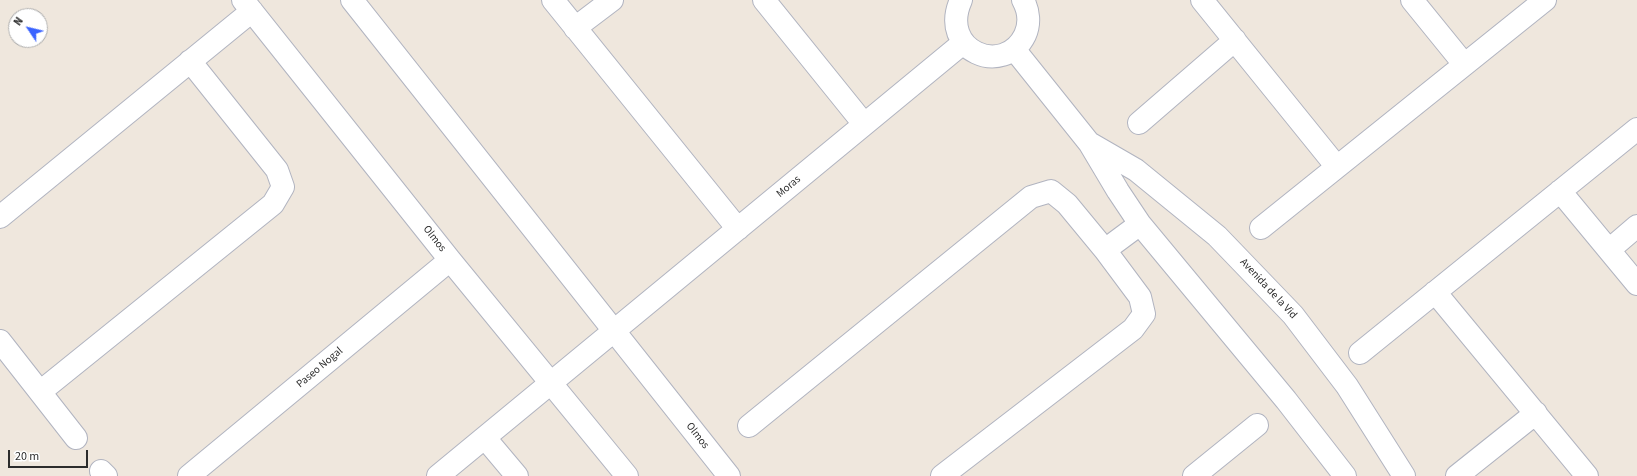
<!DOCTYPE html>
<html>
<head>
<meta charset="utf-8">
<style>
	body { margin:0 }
	#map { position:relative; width:1637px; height:476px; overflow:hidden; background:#efe7dd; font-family:"Source Sans 3",sans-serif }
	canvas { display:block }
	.north { position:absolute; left:8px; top:8px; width:40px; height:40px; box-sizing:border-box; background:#fff; border:1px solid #ababab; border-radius:50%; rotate:305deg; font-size:11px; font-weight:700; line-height:16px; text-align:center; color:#2c2c2c }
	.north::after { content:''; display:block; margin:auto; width:14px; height:18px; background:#3a63ff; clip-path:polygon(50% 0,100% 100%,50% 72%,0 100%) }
	.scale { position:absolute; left:8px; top:450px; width:80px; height:18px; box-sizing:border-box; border:2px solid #2c2c2c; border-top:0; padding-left:5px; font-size:12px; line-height:14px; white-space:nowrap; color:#2c2c2c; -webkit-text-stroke:3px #fff; paint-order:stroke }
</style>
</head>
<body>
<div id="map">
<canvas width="1637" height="476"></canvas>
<div class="north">N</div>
<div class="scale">20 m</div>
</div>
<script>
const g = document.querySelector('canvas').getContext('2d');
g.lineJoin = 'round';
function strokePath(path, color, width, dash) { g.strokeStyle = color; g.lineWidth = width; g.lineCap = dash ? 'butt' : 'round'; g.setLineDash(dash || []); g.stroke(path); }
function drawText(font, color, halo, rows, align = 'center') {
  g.font = font + ' "Source Sans 3",sans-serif'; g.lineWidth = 4; g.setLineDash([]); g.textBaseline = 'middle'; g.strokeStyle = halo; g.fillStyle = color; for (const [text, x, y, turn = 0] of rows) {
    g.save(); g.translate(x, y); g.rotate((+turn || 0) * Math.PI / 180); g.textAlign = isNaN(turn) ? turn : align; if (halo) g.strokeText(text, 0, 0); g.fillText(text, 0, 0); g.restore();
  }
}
const minor = new Path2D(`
	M243,0L450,260L627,476
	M352,0L729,476
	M553,0L738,229
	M764,0L864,124
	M961,0C938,51 1004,78 1025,35C1030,24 1029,11 1023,0
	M1202,0L1337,167
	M1412,0L1464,64
	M575,28L612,0
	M1014,49L1090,144L1118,191L1140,224L1286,400L1345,476
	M1139,123L1235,40
	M1091,144L1136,170L1217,236L1293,315L1347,386L1404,476
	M1560,191L1637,284
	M0,217L252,11
	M1261,228L1545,0
	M1105,250L1140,224
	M1609,250L1637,226
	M1435,292L1587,476
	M0,341L76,438
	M1360,353L1637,129
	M40,392L273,204L283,187L277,170L190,61
	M749,426L1031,197L1051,191L1067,204L1105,250L1140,297L1144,314L1133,329L942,476
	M485,438L517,476
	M101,471L106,476
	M189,476L450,260
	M438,476L963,43
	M1194,476L1257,425
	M1457,476L1536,413`);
const streetNames = [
	["Moras",789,187,-40],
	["Olmos",434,239,52],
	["Avenida de la Vid",1268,289,47],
	["Paseo Nogal",320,368,-40],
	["Olmos",697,436,52]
];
strokePath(minor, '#b1b4c0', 24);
strokePath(minor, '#fff', 22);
drawText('11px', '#2c2c2c', '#fff', streetNames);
</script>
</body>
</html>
